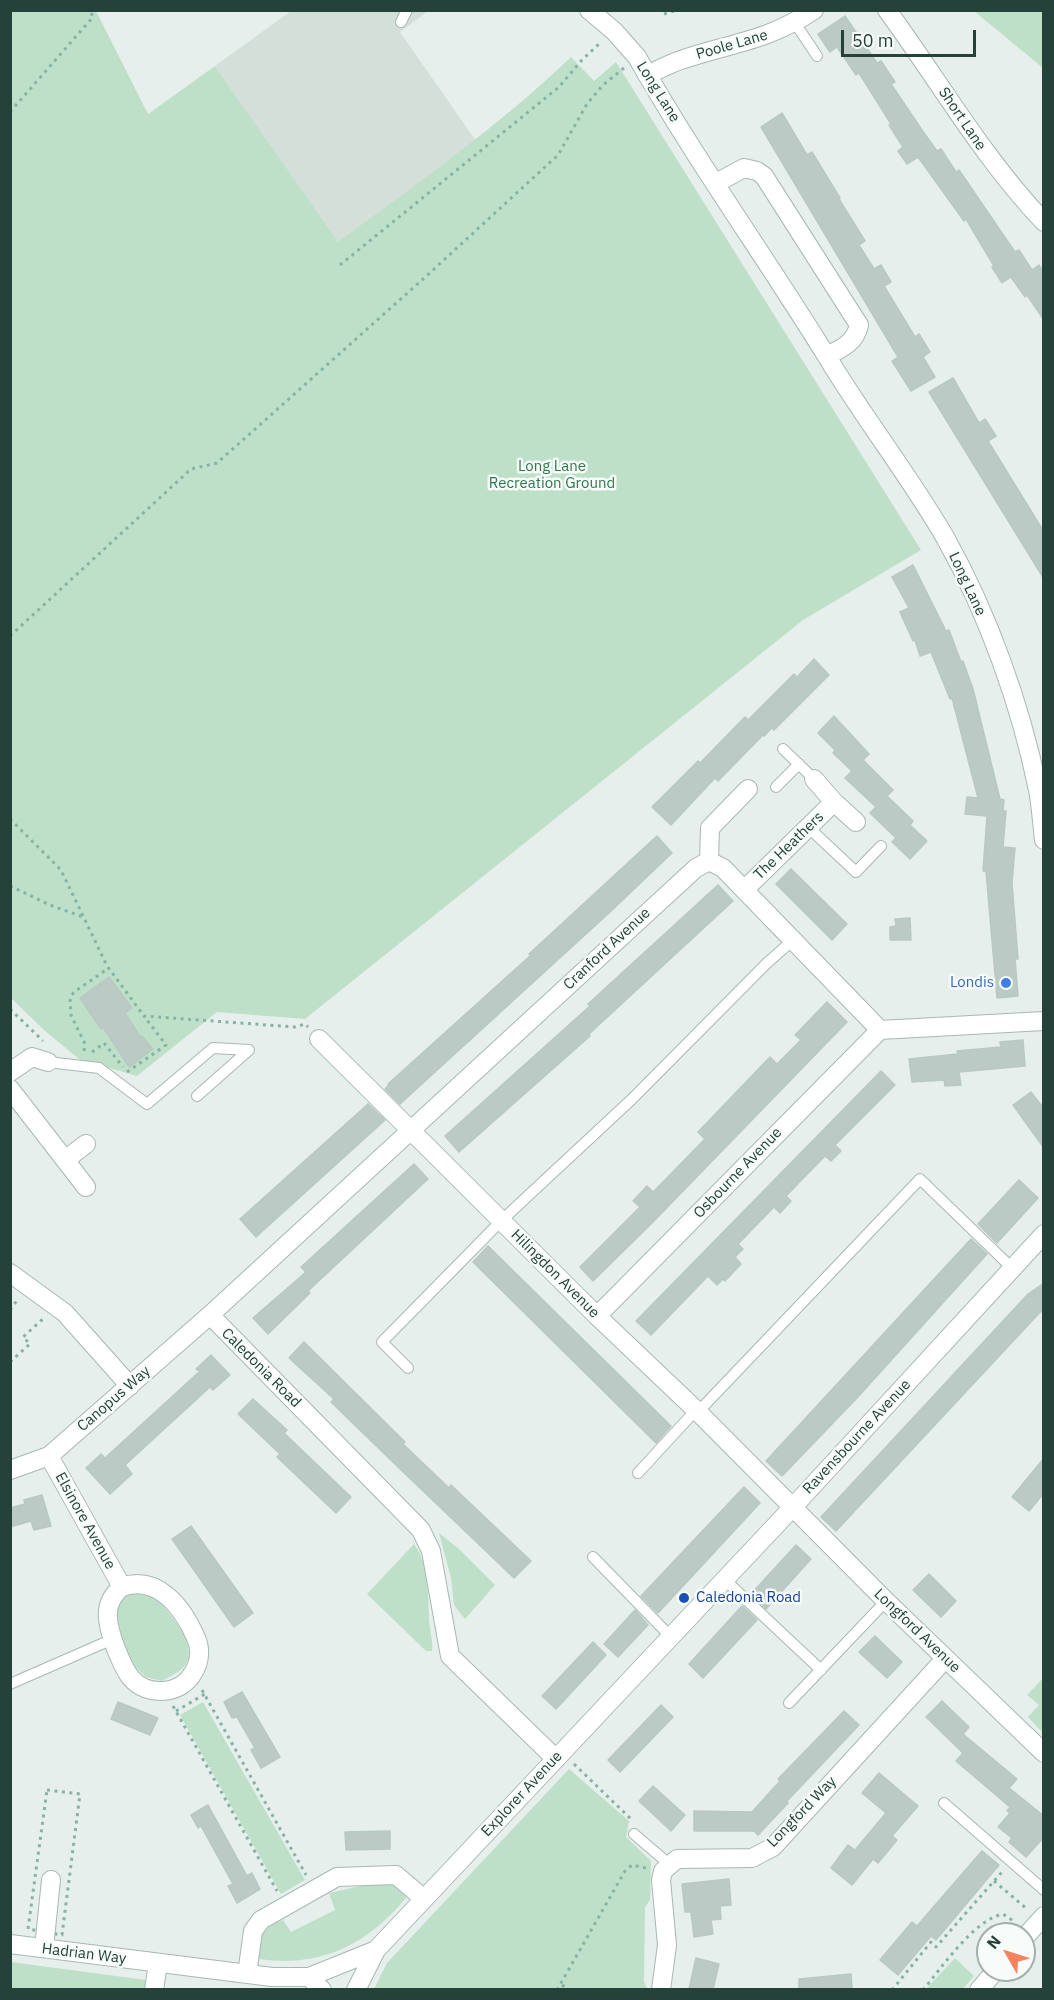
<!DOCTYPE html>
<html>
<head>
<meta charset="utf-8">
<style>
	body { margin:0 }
	#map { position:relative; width:1054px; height:2000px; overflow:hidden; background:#e6efeb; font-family:"IBM Plex Sans",sans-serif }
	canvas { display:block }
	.frame { position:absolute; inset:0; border:12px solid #24423a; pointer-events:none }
	.north { position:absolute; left:976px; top:1922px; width:60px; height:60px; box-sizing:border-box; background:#f7fbf9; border:2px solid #a3b1ad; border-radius:50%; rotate:309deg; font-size:16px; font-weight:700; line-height:24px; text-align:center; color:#24423a }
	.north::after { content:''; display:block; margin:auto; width:21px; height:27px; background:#f4845f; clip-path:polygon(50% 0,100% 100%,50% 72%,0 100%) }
	.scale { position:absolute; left:841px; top:30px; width:135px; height:27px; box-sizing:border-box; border:3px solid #24423a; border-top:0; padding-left:8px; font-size:18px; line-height:21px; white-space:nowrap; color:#24423a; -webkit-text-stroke:4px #f7fbf9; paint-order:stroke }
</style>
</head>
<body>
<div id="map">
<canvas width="1054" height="2000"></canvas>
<div class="frame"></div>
<div class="north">N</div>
<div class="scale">50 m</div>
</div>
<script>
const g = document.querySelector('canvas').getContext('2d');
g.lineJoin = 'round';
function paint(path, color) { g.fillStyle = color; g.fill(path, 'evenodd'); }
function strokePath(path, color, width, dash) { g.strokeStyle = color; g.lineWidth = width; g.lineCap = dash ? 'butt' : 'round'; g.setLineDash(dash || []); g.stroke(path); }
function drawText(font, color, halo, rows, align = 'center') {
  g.font = font + ' "IBM Plex Sans",sans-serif'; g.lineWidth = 5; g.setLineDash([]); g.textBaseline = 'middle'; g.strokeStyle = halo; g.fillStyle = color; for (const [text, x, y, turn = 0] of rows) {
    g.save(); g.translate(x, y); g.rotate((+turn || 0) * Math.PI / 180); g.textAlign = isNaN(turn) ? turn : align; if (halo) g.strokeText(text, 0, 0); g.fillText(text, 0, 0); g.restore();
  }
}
const built = new Path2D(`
	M291,11H428L400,32L476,141L338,243L215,66Z`);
const green = new Path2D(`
	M10,11H96L148,114L215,66L338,242C418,183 499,126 571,57L594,81L616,62L921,550L803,620L305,1019L217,1012L137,1076L79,1059L44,1030L11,998Z
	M974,11H1043V68Z
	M439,1533L459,1549L495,1585L465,1619L454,1605L451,1578Z
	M414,1544C431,1566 427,1601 430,1628C431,1636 433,1643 432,1651H426L367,1594Z
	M126,1591L154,1594C167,1612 203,1647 183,1668C178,1673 168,1677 162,1681L146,1677L129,1661L117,1631L116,1605Z
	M1043,1678V1733L1028,1717L1039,1705L1027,1695Z
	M203,1702L305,1880L281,1894L180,1715Z
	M569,1769L629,1821L626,1837L651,1861L650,1900L645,1907L644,1981L647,1989H374L387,1963Z
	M370,1884H392L404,1891L406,1898C367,1945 320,1968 259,1959C260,1936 260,1928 283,1920L291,1932L335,1910L329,1893Z
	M955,1958L974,1976L963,1989H926Z
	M11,1962L146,1980V1989L11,1990Z`);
const building = new Path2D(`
	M845,16L877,63L881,61L895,82L891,84L924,133L937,151L941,149L956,172L959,170L1015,252L1019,250L1032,270L1039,265L1044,273V320L1027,295L1025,297L1011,277L1002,283L992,267L994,266L966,219L964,221L918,157L907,164L898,151L903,147L889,125L891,124L859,73L856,75L837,47L830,52L818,34Z
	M782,113L807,155L812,152L840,198L839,199L865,241L859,245L874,269L881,265L891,282L884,286L898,309L915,337L919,334L930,352L923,357L935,377L911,391L892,361L898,357L761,127Z
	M953,378L979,423L985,419L996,436L988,441L1044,532V579L929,392Z
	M913,565L946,631L949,630L961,662L963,661L973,689L1000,799L1004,800L1003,811H1006L1003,847L1015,848L1012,883L1018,959H1015L1018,996L997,998L986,871H983L987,816L965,814L967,797L978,798L952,698L950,699L931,652L920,656L915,640L913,641L900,612L909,608L892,577Z
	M814,659L829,675L774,730L772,728L764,736L763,735L718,781L715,778L671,825L652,807L698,761L700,763L745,717L748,720L794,674L797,677Z
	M834,716L869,754L863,760L893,790L887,796L913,821L910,825L927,841L910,859L892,842L896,838L870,813L876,807L845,778L852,771L833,753L835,750L818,733Z
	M657,836L672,853L609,913L400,1104L385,1089L389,1085L388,1084L531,955L529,954Z
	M791,869L847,924L832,940L776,884Z
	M718,885L733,901L589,1034L590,1036L459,1152L445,1136L590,1006L588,1004Z
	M910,918L911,940H890V927L896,926L895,919Z
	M109,977L132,1008L125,1013L141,1038L142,1036L153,1049L129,1067L103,1027L101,1029L80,998Z
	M827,1002L847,1022L652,1223L593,1281L580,1267L640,1207L633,1201L647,1186L653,1192L661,1184L705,1139L698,1132L770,1057L777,1064L801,1040L795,1035Z
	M1023,1040L1025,1066L959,1072L961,1085L945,1086L944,1080L912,1082L909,1059L958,1054L957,1051L1001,1047L1000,1042Z
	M881,1071L895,1085L835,1145L841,1151L831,1161L825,1156L786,1196L791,1201L780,1213L774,1207L738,1244L743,1249L735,1257L741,1264L725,1281L723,1279L717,1285L708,1276L651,1335L636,1321Z
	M1031,1092L1044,1109V1148L1013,1105Z
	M368,1104L385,1120L256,1237L240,1219Z
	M414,1164L428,1179L308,1291L310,1293L268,1334L253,1318L306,1272L301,1267Z
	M1019,1180L1038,1198L997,1243L978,1224Z
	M971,1239L987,1254L857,1398L782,1476L766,1461Z
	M488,1246L671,1426L656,1443L473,1262Z
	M1044,1283V1308L836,1531L821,1517L1028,1294Z
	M304,1342L405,1442L403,1444L449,1488L451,1485L531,1561L514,1578L398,1467L331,1402L334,1399L289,1358Z
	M211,1355L230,1375L213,1390L210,1387L125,1465L132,1474L110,1494L86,1468L101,1454L105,1458L200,1371L196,1369Z
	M253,1399L287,1430L284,1433L351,1497L336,1513L277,1457L280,1454L238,1414Z
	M1044,1458V1493L1029,1511L1012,1497Z
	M744,1487L760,1503L658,1613L641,1596Z
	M42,1495L51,1526L34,1530L31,1521L10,1527V1508L25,1504L24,1500Z
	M191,1526L253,1613L234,1627L172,1539Z
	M796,1545L811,1559L766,1609L751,1594Z
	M929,1574L956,1601L941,1617L913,1590Z
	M742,1606L757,1620L703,1678L689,1664Z
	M635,1610L648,1625L618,1657L604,1644Z
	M875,1636L902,1662L887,1678L859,1652Z
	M593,1642L606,1655L556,1709L542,1696Z
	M242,1692L280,1757L261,1768L251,1750L255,1748L237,1717L232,1718L224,1702Z
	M942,1701L969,1727L963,1734L1017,1779L1009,1788L1044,1816V1837L1026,1857L1009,1842L1012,1838L998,1827L1010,1813L1007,1811L1010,1807L956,1761L963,1753L926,1717Z
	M118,1702L158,1718L150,1735L111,1719Z
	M661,1705L673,1717L620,1772L608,1760Z
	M844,1711L859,1725L787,1801L788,1803L758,1835L754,1831H694V1811L752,1812L780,1781L778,1779Z
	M879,1773L918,1806L892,1836L897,1840L878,1863L873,1859L852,1885L831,1868L848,1845L855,1850L886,1813L862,1793Z
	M653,1786L685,1815L671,1831L639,1801Z
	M208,1805L247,1876L252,1873L260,1889L237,1903L228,1886L233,1884L201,1826L198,1828L191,1815Z
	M390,1831V1849L346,1850L345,1832Z
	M982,1851L999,1865L936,1940L931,1936L898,1975L880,1960L912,1922L917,1926Z
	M729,1879L731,1905L720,1906L721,1919L711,1920L713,1934L694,1937L691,1912H685L682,1884Z
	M696,1958L719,1964L713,1989H689Z
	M851,1974L852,1989H799V1979Z`);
const path = new Path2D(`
	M664,14L677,10
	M10,112L93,17L90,10
	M340,265L559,87L581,61L601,42
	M10,636L191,469L217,463L421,281L558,155L587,104L603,85L624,68
	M10,819L61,870L107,966L144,1016L295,1027L305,1024L308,1027
	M10,886L50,905L83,917
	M10,1009L43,1041
	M84,1051L85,1044L71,1015L70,998L74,992L109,968
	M92,1052L104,1043L123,1067
	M127,1072L166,1045L144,1016
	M10,1310L18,1299
	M10,1362L30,1344L23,1337L44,1318
	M202,1690L306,1875
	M173,1706L277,1891
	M176,1711L205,1694
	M574,1764L632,1820
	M47,1790L80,1794L62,1935L28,1929Z
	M994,1881L1027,1909
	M562,1985L569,1990
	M557,1990L625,1871L632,1865L646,1868
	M892,1990L931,1942L936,1947L1002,1872
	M923,1990C943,1966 974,1920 1003,1914L1015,1922`);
const lane = new Path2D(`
	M401,22L407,10
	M795,23L817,56
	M783,749L814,779
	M776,787L799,764
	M808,827L856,872L881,846
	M48,1062L99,1068L147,1104L213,1048L249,1050L197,1096
	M408,1368L382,1342L501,1221L632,1099L767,963L793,940
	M698,1412L920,1179L1012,1268
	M638,1473L696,1410
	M593,1557L670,1636
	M724,1579L821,1670
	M10,1684L113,1639
	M789,1703L886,1601
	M944,1803L1044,1890
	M634,1834L669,1864`);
const street = new Path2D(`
	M589,10L614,31L637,57C696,161 767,259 829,360C866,421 911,478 946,539C988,614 1021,706 1038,790C1041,806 1042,823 1044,840
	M887,10C939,81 983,158 1044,222
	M647,75C658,70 669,64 681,60C730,43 768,41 814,10
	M716,183L744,168L757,171L764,176L859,325C855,343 842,348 827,356
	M834,802L856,822
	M709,861L710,828L748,789
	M744,890L834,802L814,779
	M319,1039L597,1316L696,1410L886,1601L1044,1753
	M10,1072L32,1057L48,1062
	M10,1089L86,1187
	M65,1160L86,1144
	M10,1273L65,1313L130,1386
	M210,1315L421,1530L431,1551L450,1656L556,1759
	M597,1316L880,1030
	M49,1456L122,1587C158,1574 183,1608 196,1638C201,1649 200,1662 193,1673C181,1695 147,1697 131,1678C124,1670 120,1658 116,1649C108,1627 100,1604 122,1587
	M10,1470L49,1456L210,1315L696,868L709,861L723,868L880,1030L1044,1021
	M1024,1938L1044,1916
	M10,1944L272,1977H309L376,1950
	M44,1948L51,1880
	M247,1974L253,1931L261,1920L337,1877L396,1875L424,1899
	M309,1977L322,1990
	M154,1990L158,1963
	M356,1990L376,1950L793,1507L1044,1234
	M661,1990L667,1945L661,1880L663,1871L677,1859L752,1858L773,1847L945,1659
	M979,1990L996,1970`);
const markers = [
	[1006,983,6,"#3f7fe0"],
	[684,1598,6,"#1a4fb4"]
];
const streetNames = [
	["Poole Lane",732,45,-16],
	["Long Lane",658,92,58],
	["Short Lane",962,119,56],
	["Long Lane",967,584,65],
	["The Heathers",789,846,-44],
	["Cranford Avenue",607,949,-43],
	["Osbourne Avenue",738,1173,-46],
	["Hilingdon Avenue",555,1274,45],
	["Caledonia Road",261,1368,45],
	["Canopus Way",114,1399,-41],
	["Ravensbourne Avenue",857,1437,-47],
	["Elsinore Avenue",85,1521,61],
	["Longford Avenue",917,1631,44],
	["Explorer Avenue",522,1794,-47],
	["Longford Way",802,1812,-46],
	["Hadrian Way",84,1954,7]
];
const parkNames = [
	["Long Lane",552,467],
	["Recreation Ground",552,484]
];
const shopNames = [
	["Londis",994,983]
];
const transitNames = [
	["Caledonia Road",696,1598]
];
paint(built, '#d4dfda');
paint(green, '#bfe0c8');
paint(building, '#bbcac4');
strokePath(building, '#b8c9c2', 1.5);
strokePath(lane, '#a8b8b2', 12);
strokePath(street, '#a8b8b2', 20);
strokePath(path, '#86b3a5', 3, [3, 4.5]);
strokePath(lane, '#fff', 10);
strokePath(street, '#fff', 18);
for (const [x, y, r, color] of markers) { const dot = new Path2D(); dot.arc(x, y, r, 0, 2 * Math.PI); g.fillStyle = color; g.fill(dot); strokePath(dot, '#f7fbf9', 2); }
drawText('15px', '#24423a', '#f7fbf9', streetNames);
drawText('15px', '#2d7a4b', '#f7fbf9', parkNames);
drawText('15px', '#366cbe', '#f7fbf9', shopNames, 'right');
drawText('15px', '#164399', '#f7fbf9', transitNames, 'left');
</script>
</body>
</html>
